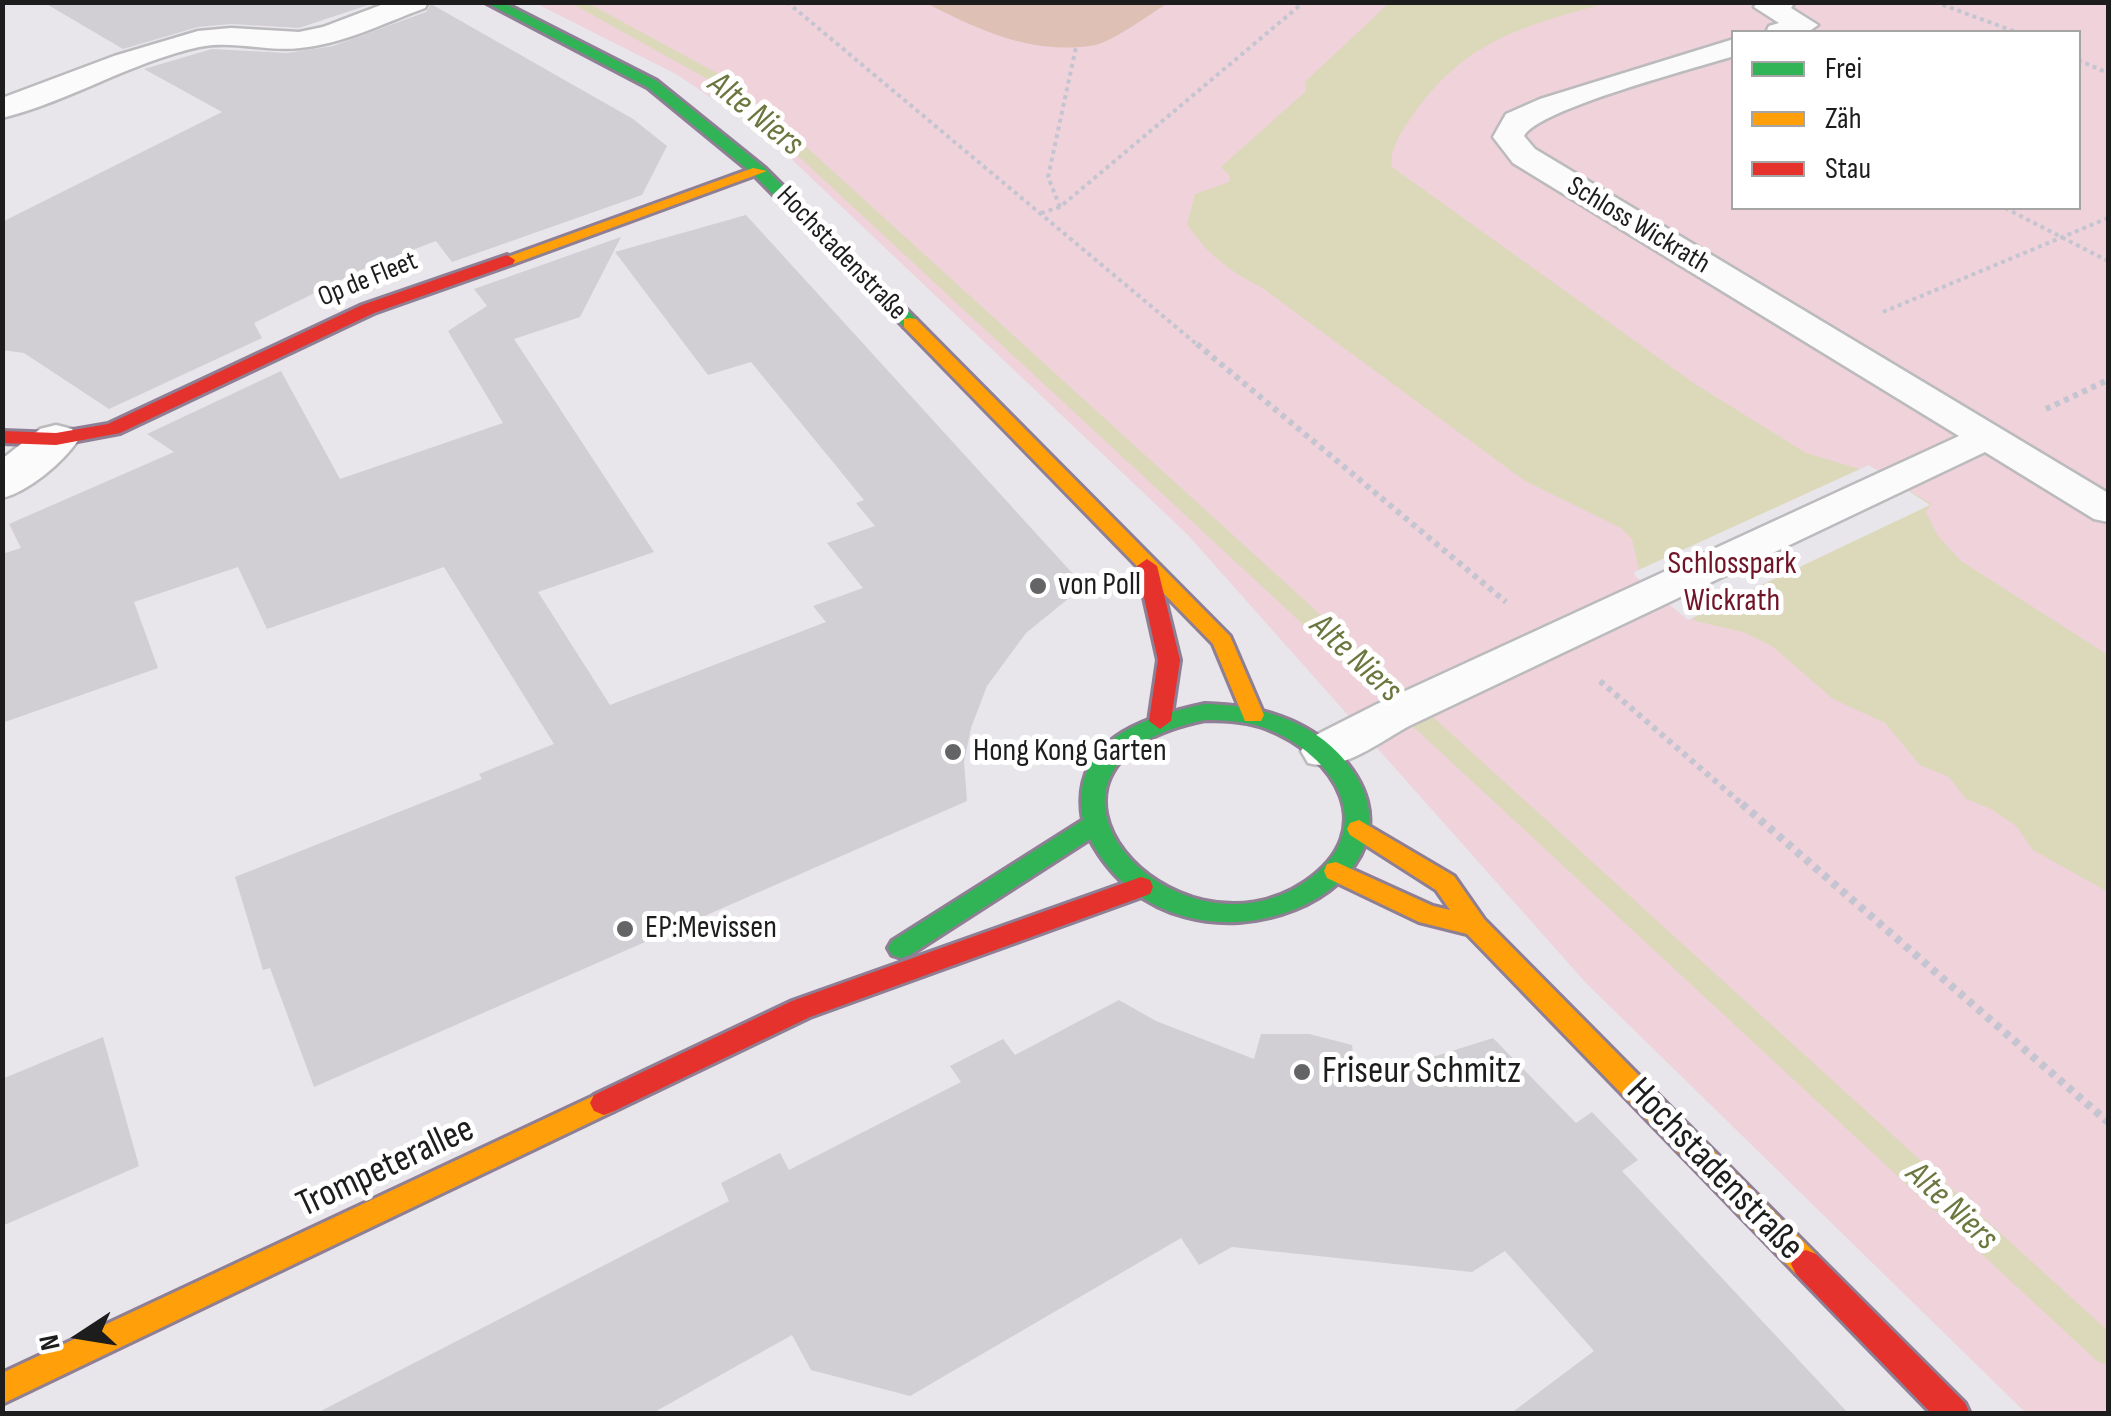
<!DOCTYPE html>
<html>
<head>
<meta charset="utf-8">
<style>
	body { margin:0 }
	#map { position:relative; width:2111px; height:1416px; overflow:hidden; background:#e8e5eb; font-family:"Sofia Sans Condensed",sans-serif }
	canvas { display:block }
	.frame { position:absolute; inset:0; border:5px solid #1d1d1d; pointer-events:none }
	.legend { position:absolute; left:1731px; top:30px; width:350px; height:180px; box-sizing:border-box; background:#fff; border:2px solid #a5a5a5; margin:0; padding:12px 18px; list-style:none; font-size:30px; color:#1d1d1d }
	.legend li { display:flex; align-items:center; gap:20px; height:50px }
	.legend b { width:50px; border:2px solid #a5a5a5 }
	.north { position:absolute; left:30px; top:1286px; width:100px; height:100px; -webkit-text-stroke:8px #fff; paint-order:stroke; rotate:258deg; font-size:28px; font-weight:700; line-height:40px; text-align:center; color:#1d1d1d }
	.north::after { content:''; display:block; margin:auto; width:35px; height:45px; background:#1d1d1d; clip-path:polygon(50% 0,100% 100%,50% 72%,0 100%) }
</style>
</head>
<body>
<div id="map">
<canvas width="2111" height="1416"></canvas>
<div class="frame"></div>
<ul class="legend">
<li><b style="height:12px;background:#30b455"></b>Frei</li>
<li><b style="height:12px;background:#ff9f0a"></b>Zäh</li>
<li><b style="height:12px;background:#e5322d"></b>Stau</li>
</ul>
<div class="north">N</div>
</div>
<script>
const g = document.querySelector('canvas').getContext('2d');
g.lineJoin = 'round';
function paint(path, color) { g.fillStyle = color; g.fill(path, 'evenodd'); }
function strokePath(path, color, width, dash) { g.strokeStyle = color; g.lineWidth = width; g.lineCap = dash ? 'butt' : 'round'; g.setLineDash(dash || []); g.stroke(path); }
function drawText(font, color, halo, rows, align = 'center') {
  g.font = font + ' "Sofia Sans Condensed",sans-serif'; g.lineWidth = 10; g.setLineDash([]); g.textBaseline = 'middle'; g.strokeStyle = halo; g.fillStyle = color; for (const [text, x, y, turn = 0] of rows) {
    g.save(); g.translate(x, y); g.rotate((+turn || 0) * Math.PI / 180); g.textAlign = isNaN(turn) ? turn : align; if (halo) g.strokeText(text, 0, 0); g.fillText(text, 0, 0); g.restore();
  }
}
const park = new Path2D(`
	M535,3H2108V1413H2026L1586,983L1187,534L765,134L676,74ZM1734,32H2078V208H1734Z`);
const pitch = new Path2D(`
	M926,3H1168C1150,14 1114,41 1095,45C1033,56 979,30 926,3Z`);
const water = new Path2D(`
	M1389,3H1606C1521,27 1463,41 1411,118C1401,132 1389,150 1392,167L1695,384L1806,453L1860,469L1870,466L1931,504L1926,512L1937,535L1961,561L2108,655V892L2033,850L2016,826L1991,809L1966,799L1949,777L1920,765L1885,723L1833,699L1772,646L1743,632L1696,621L1640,574L1632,539L1621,528L1525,481L1261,287C1229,271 1206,253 1187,224L1195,194L1229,182L1230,176L1221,167L1306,91L1305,82Z`);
const pier = new Path2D(`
	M1869,465L1930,505L1688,620L1635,576L1634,572Z`);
const stream = new Path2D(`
	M569,2H586L737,84L2108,1331V1366L2097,1361L727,90Z`);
const building = new Path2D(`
	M43,2H377L299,28L231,24L198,27L123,49Z
	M431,4L633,119L667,146L642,195L452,262L436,241L365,268L254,323L262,338L109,409L24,353L2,350V222L222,112L144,69L212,49L287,53L333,46L426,12Z
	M746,215L1084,586L1026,633L987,686L971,728L964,762L967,801L314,1087L270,968L263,970L235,877L482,779L479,774L554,744L444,567L267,629L238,567L134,602L158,668L2,723V554L21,548L9,524L174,452L147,434L281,371L340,479L503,423L448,331L487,306L474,289L621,237L580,317L514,339L654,552L538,592L610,705L826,622L813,606L863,588L827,543L875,526L856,503L864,500L751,362L708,375L615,252Z
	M1119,1000L1156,1021L1254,1059L1261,1034H1309L1352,1045L1355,1068L1436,1056L1493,1038L1576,1123L1592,1112L1638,1160L1622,1171L1849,1414H1510L1594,1351L1505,1251L1472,1272L1232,1247L1199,1265L1181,1238L910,1396L811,1370L792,1335L651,1414H315L729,1201L721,1183L780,1153L789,1170L961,1082L950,1066L1003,1039L1015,1055Z
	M103,1037L139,1166L2,1226V1079Z`);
const pathFar2 = new Path2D(`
	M787,2L1200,347
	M1935,2L2016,32
	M2078,60L2108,73
	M1060,207L1048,177L1076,47
	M2005,208L2108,261
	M1041,213L1060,207L1304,2
	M1883,312L2108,218`);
const pathFar1 = new Path2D(`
	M1197,344L1506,602
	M2046,409L2108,380
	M1600,681L1744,806`);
const path = new Path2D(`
	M1742,804L2108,1122`);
const lane = new Path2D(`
	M389,2H428L425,8C384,23 343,44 300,48C266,52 233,40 199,47C131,62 70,101 2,118V98L114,56L198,31L231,28L299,32L323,27Z
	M1758,2H1795L1791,8L1818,25L1808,32H1766L1769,26L1779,23L1754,7Z
	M1734,39V56C1696,68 1538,109 1524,136L1535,149L2108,493V522L2094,519L1985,452L1409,726C1379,742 1342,773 1308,763L1301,751L1308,739L1377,704L1959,436L1513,163L1493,137L1506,114L1540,99Z`);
const street = new Path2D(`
	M56,425L72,429L79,439C63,462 30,491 2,498V459L40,429Z`);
const fast = new Path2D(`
	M485,2H502L657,81L765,168L916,319V327H904L753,174L647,87Z
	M1205,704C1254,705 1303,717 1338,753C1463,883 1181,1011 1090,839L910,955L901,958L892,955L888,948L892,941L1083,820C1069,741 1143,717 1205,704ZM1205,720C1225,720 1247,721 1265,728C1336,755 1382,830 1305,882C1174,971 987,765 1205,720Z`);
const slow = new Path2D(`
	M753,168L767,171L513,264H501L499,260Z
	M910,318L916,319L1230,636L1264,715L1261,721H1245L1213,644L904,327V319Z
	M1359,820L1454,876L1484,919L1816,1254L1821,1264L1816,1274L1806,1278L1796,1274L1467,934L1419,922L1327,878L1324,871L1327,864L1336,862L1433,906L1450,910L1436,890L1350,835L1347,829L1350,823Z
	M604,1091L614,1095L618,1103L614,1111L2,1404V1373Z`);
const jam = new Path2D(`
	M507,255L515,260L513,264L374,313L120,433L56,445L2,443V431L56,433L108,424L362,305Z
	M1147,559L1157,566L1180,660L1171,721L1160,729L1149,721L1158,660L1137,566Z
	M1141,877L1150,880L1153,887L1150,894L810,1017L614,1111L604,1115L594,1111L590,1103L594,1095L792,1001Z
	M1806,1250L1816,1254L1965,1403L1970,1414H1932L1796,1274L1791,1264L1796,1254Z`);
const markers = [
	[1038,586,10,"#646365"],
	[953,752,10,"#646365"],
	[625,929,10,"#646365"],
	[1302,1072,10,"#646365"]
];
const farStreetnames = [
	["Schloss Wickrath",1638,226,31],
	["Hochstadenstraße",841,254,46],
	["Op de Fleet",368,280,-22]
];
const parkNames = [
	["Schlosspark",1732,565],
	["Wickrath",1732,602]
];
const poiNames = [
	["von Poll",1058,586],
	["Hong Kong Garten",973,752],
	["EP:Mevissen",645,929]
];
const waterNames = [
	["Alte Niers",755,115,39],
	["Alte Niers",1355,659,43],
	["Alte Niers",1951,1207,43]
];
const nearPoinames = [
	["Friseur Schmitz",1322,1072]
];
const nearStreetnames = [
	["Trompeterallee",386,1168,-25],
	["Hochstadenstraße",1714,1170,46]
];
paint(park, '#efd2da');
paint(pitch, '#dec0b5');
paint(water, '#dcd9bb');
paint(pier, '#e8e5eb');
paint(stream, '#dcd9bb');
paint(building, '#d1cfd3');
strokePath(lane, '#bbbabd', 5);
strokePath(street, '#bbbabd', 5);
strokePath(fast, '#8f7f94', 6);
strokePath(slow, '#8f7f94', 6);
strokePath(jam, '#8f7f94', 6);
strokePath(pathFar2, '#c4c5d0', 4, [4, 4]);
strokePath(pathFar1, '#c4c5d0', 6, [5, 5]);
strokePath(path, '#c4c5d0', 8, [6, 6]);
paint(lane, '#fcfbfc');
paint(street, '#fcfbfc');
paint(fast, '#30b455');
paint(slow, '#ff9f0a');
paint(jam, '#e5322d');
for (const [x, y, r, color] of markers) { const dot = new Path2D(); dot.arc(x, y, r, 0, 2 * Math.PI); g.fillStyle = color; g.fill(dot); strokePath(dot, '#fff', 4); }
drawText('28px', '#1d1d1d', '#fff', farStreetnames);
drawText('32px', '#701527', '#fff', parkNames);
drawText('32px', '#1d1d1d', '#fff', poiNames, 'left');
drawText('italic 35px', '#6b773e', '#fff', waterNames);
drawText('38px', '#1d1d1d', '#fff', nearPoinames, 'left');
drawText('38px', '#1d1d1d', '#fff', nearStreetnames);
</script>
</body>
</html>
